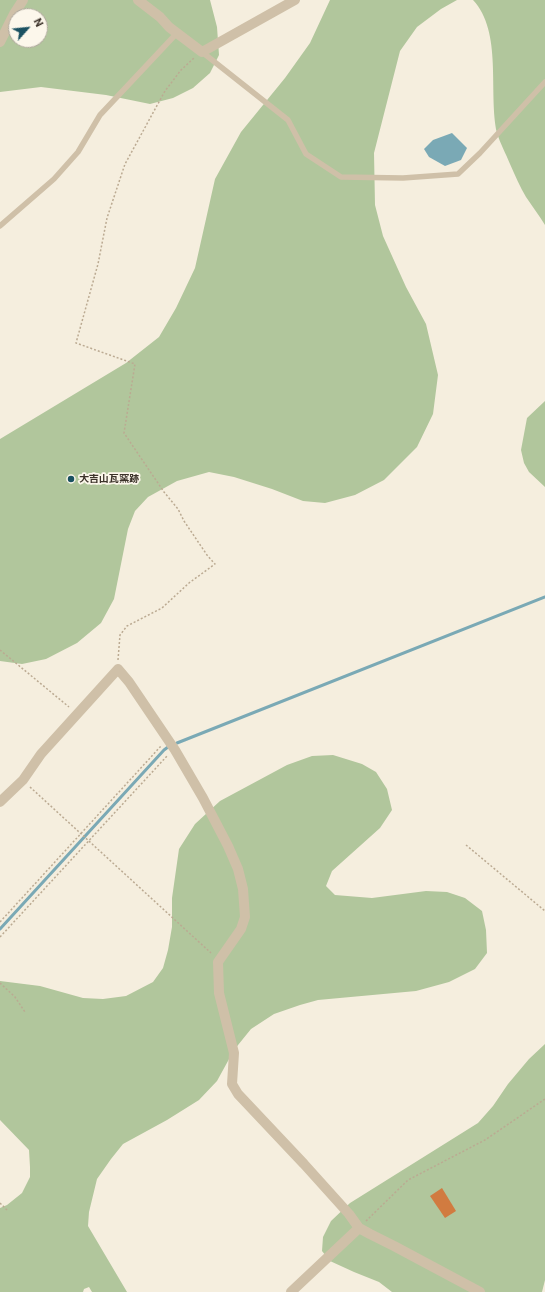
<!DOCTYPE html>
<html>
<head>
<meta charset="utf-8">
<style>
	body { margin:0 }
	#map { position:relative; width:545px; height:1292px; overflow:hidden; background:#f5eede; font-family:Roboto,sans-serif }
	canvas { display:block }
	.north { position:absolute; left:8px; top:8px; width:40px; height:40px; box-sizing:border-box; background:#fcf7eb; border:1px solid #afa89d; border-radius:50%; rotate:63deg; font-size:11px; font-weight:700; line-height:16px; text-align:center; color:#3b3229 }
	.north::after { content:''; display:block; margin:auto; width:14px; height:18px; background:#1a5161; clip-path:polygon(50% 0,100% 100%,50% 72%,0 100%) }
</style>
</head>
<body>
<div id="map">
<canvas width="545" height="1292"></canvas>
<div class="north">N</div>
</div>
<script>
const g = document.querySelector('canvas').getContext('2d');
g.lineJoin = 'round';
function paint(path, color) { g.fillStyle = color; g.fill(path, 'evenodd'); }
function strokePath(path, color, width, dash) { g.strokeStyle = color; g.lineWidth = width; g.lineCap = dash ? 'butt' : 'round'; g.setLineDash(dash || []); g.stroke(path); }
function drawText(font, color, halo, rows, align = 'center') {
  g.font = font + ' Roboto,"Noto Sans JP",sans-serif'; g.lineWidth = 3.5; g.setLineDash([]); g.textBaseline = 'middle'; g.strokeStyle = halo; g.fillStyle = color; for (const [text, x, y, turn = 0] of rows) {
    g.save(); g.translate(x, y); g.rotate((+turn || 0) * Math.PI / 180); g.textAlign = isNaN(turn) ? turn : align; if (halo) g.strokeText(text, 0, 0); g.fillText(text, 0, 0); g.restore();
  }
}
const green = new Path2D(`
	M0,0H210L217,27L219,55L210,73L193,88L173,98L150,104L106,95L41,87L0,92ZM16,16H40V40H16Z
	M330,0H457L441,9L417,27L400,51L374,153L375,205L383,236L406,287L426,324L438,375L433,414L417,447L384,480L355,495L325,503L303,501L272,489L234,477L209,472L177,481L148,497L135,511L128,529L114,599L101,623L77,643L46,659L22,664L0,661V439L126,363L159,337L176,308L195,268L215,179L241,132L285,78L310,43Z
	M473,0H545V225C539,215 532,206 526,197C520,187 515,175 510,164C506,154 500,143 497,133C488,93 503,32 473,0Z
	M545,401V487L529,472L524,463L521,450L527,418Z
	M333,755L362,764L376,772L387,789L392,810L380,828L332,871L326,886L335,895L372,898L426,891L447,892L465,898L482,911L486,930L487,953L475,969L449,982L416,991L318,1000L300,1005L274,1014L251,1029L234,1050L217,1081L199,1100L167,1120L123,1144L111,1159L97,1179L89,1212L88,1226L127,1292H92L89,1287L84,1289L83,1292H0V1208L7,1205L22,1193L30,1177V1167L29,1150L0,1120V981L40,986L83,998L103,999L126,996L153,982L163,968L168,950L172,927V898L179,849L195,824L220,801L287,765L312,756Z
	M545,1044V1280L542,1292H392L379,1282L354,1272L330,1261L322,1251L323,1237L331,1221L350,1203L478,1123L493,1106L508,1084L529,1059Z`);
const water = new Path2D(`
	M452,133L467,148L461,160L445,166L429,157L424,149L433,140Z`);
const stream = new Path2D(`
	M177,743L545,597
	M0,929L164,750L168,747`);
const building = new Path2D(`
	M442,1188L456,1211L445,1218L430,1196Z`);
const path = new Path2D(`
	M0,650L69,707
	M118,660L120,635L127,626L162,608L189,583L215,564L207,555L184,521L178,509L164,492L124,433L135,364L76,343L98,264L107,218L125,164L165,91L181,70L194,58
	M30,787L211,953
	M466,845L545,911
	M0,922L161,746
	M0,937L167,756
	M0,983L15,997L25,1012
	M0,1203L8,1211
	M366,1221L408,1180L485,1140L545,1099`);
const lane = new Path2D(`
	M202,52L288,120L306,154L341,177L403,178L458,174L480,153L545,82
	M0,226L54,179L78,152L100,115L177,33`);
const street = new Path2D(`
	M138,0L160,17L169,27L202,52L295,0
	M0,42L14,14L23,0
	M0,802L23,780L41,754L118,669L129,682L175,750L203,798L228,846L238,869L243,889L245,917L241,929L218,962L219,993L234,1053L232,1084L238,1094L304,1164L349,1214L359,1228L370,1234L394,1246L480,1292
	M291,1292L359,1228`);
const markers = [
	[71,479,4,"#1a5161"]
];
const poiNames = [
	["大吉山瓦窯跡",79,479]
];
paint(green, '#b1c69c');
paint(water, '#7aa9b5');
strokePath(stream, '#7aa9b5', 3);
paint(building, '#d17b40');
strokePath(path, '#bbaa92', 1.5, [2, 2]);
strokePath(lane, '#cfc0a8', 5.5);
strokePath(street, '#cfc0a8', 10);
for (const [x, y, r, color] of markers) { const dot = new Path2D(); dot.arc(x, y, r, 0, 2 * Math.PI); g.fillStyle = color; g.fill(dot); strokePath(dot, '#fcf7eb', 1.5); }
drawText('bold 10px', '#3b3229', '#fcf7eb', poiNames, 'left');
</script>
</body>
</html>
